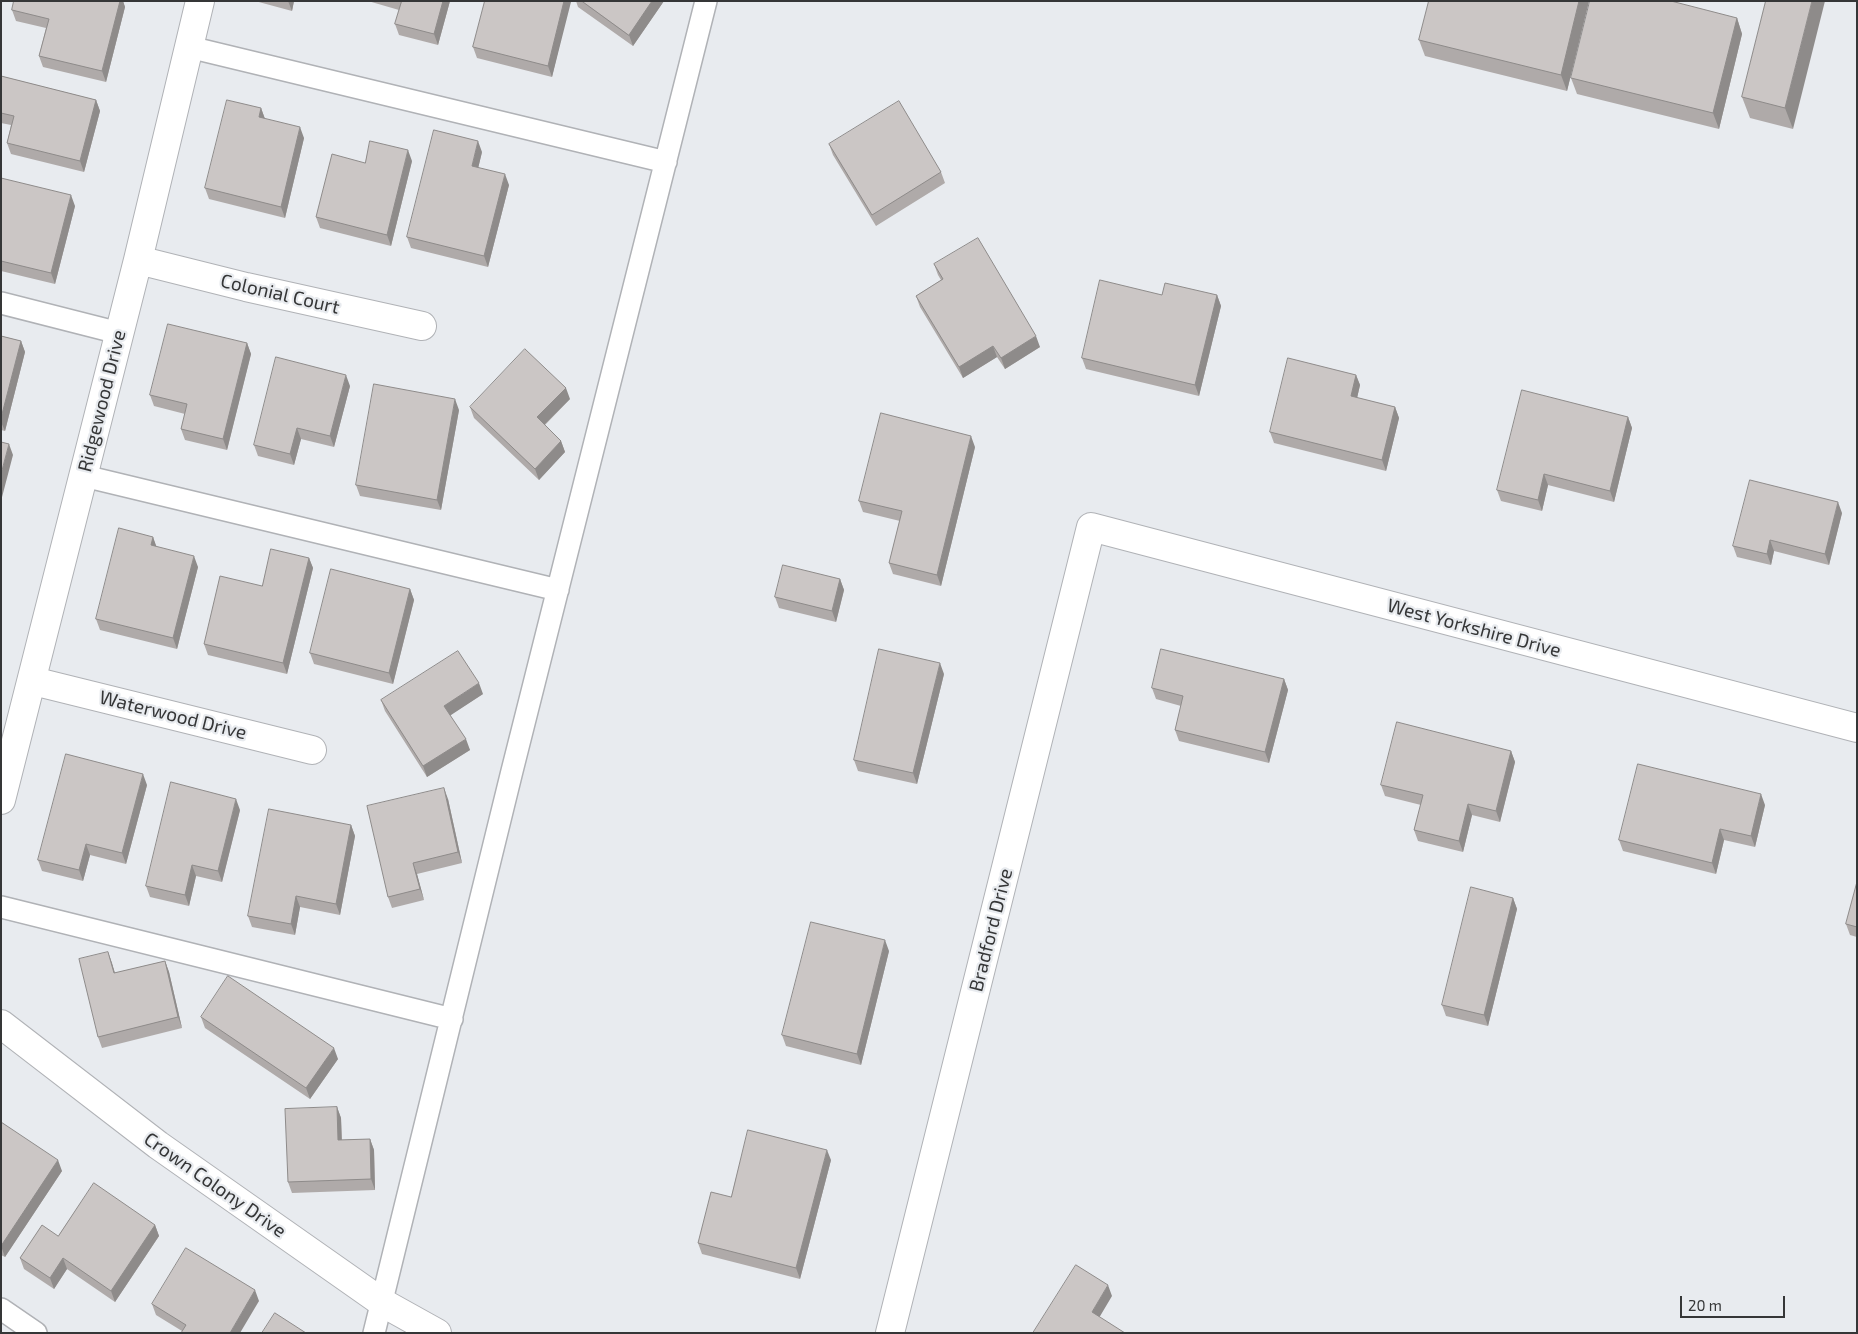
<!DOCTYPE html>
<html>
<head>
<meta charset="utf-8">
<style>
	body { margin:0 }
	#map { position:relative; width:1858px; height:1334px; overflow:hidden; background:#e8ebef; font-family:"Exo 2",sans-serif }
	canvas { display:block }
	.frame { position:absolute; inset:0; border:2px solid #353637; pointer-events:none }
	.scale { position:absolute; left:1680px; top:1296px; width:105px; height:22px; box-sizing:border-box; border:2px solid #353637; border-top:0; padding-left:6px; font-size:15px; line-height:18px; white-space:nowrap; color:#353637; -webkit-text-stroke:4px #e8ebef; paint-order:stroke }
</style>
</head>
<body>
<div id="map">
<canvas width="1858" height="1334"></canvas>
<div class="frame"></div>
<div class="scale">20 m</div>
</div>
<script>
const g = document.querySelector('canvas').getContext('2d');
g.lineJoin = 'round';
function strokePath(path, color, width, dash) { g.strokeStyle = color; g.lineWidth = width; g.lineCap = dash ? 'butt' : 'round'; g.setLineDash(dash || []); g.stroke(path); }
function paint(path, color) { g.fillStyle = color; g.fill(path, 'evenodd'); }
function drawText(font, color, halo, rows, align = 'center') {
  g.font = font + ' "Exo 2",sans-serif'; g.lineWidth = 4.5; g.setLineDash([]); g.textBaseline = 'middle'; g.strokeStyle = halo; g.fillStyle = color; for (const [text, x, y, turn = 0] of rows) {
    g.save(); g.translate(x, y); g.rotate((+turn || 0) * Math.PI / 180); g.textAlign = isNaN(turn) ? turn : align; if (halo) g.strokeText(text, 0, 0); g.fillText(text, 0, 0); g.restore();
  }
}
const lane = new Path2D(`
	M189,47L666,162
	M1,303L119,333
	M84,476L558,590
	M1,907L452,1019
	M1,1309L36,1333
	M374,1333L512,771L706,1`);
const street = new Path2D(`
	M138,260L246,287L422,326
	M33,681L312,750
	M1,800L138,260L200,1
	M1,1024L158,1145L383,1303L437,1333
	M890,1333L1091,527L1857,728`);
const wall = new Path2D(`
	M14,1H123L125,7L106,82L43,67L39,56L46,28L16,21L12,10Z
	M255,1H294L292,11Z
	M368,1H450L438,45L399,35L395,24L399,10Z
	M485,1H570L552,77L477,58L473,47Z
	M576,1H664L633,46L578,7Z
	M1429,1H1589L1567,91L1425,56L1419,40Z
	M1766,1L1793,129L1750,118L1742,97Z
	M1737,18L1742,34L1719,129L1577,94L1571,78Z
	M1,76L96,100L100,111L84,172L11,154L7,143L11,125L1,123Z
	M261,108L265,119L304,138L285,218L209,199L205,188Z
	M829,144L941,172L945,183L876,226L833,155Z
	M482,152L478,168L509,185L488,267L411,248L407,237Z
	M412,161L391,246L320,228L316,217Z
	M1,178L75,206L55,284L1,271Z
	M934,264L1040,347L1005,369L997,357L963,378L920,307L916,296L941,280L938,275Z
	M1162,295H1217L1221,306L1199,396L1086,369L1082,358Z
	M1,336L21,341L25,352L5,431L1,430Z
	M247,343L251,354L227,450L185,440L181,429L185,414L154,406L150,395Z
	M1356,375L1360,385L1357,398L1395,407L1399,418L1386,471L1274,443L1270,432Z
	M350,386L334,447L301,439L294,465L258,456L254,445Z
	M570,399L545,425L561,441L565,452L539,480L474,418L470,407Z
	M459,410L441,510L360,496L356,485Z
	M1628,417L1632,428L1614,502L1548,485L1542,511L1501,501L1497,490Z
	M975,447L941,586L893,574L889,563L900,521L863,512L859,501Z
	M1842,513L1829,565L1774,551L1771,565L1737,557L1733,546Z
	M153,537L156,547L198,567L177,649L100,630L96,619Z
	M309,558L313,568L287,674L208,655L204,644L262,586Z
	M840,579L844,590L836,622L779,608L775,597Z
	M410,589L414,600L393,684L314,664L310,653Z
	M944,674L917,784L858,771L854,760Z
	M1284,679L1288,690L1269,763L1179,741L1175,730L1181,706L1156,699L1152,688Z
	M483,694L450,715L470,750L427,777L385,711L381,700Z
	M1511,751L1515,762L1500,822L1472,815L1463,852L1418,841L1414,830L1421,805L1385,796L1381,785Z
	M147,785L126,864L90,855L83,881L42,871L38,860Z
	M448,799L462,863L417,874L424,900L392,908L388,897Z
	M1765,805L1755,847L1724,840L1716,874L1623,851L1619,840Z
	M240,810L222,882L196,876L189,906L150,897L146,886Z
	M351,825L355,836L340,915L300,907L295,935L252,927L248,916Z
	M1857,882V937L1850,935L1846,924Z
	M1513,898L1517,909L1488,1026L1446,1016L1442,1005Z
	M889,951L861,1065L786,1046L782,1035Z
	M108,952L115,973L165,961L169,972L182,1028L102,1048L98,1037Z
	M201,1017L338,1059L310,1099L205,1028Z
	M337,1107L341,1118L342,1140L370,1139L374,1150L375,1190L292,1193L288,1182Z
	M1,1122L62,1171L5,1257L1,1255Z
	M831,1160L800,1279L702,1254L698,1243L731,1197Z
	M155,1225L159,1236L115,1302L67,1269L54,1289L24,1269L20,1258L58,1236Z
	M259,1301L182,1331L156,1315L152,1304Z`);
const shadedWall = new Path2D(`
	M120,1H123L125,7L106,82L102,71Z
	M288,1H294L292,11Z
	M443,1H450L438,45L434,34Z
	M564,1L571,2L552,77L548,66Z
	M652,1H664L633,46L629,35Z
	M1579,1H1589L1567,91L1561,75Z
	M1812,1H1825L1793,129L1785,108Z
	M1737,18L1742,34L1719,129L1713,113Z
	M96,100L100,111L84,172L80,161Z
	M261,108L265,119L259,117Z
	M300,127L304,138L285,218L281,207Z
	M478,141L482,152L476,177L472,166Z
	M408,150L412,161L391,246L387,235Z
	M505,174L509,185L488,267L484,256Z
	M71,195L75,206L55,284L51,273Z
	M1217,295L1221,306L1199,396L1195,385Z
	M1036,336L1040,347L1005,369L1001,358Z
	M21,341L25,352L5,431L1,422V418Z
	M247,343L251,354L227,450L223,439Z
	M993,346L997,357L963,378L959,367Z
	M346,375L350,386L334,447L330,436Z
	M1356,375L1360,385L1355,407L1351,396Z
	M566,388L570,399L541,428L537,417Z
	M455,399L459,410L441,510L437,500Z
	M1395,407L1399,418L1386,471L1382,460Z
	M1628,417L1632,428L1614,502L1610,491Z
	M297,428L301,439L294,465L290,454Z
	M971,436L975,447L941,586L937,575Z
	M561,441L565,452L539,480L535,469Z
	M9,444L13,455L1,501V474Z
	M1544,474L1548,485L1542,511L1538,500Z
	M1838,502L1842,513L1829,565L1825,554Z
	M153,537L157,548L151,545Z
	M1770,540L1774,551L1771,565L1767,554Z
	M194,556L198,567L177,649L173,638Z
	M309,558L313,568L287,674L283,663Z
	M840,579L844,590L836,622L832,611Z
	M410,589L414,600L393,684L389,673Z
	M940,663L944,674L917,784L913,773Z
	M1284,679L1288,690L1269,763L1265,752Z
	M479,683L483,694L448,717L444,706Z
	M466,739L470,750L427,777L423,766Z
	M1511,751L1515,762L1500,822L1496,811Z
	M143,774L147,785L126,864L122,853Z
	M444,788L448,799L462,863L458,852Z
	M1761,794L1765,805L1755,847L1751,836Z
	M236,799L240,810L222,882L218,871Z
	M1468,804L1472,815L1463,852L1459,841Z
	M351,825L355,836L340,915L336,904Z
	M1720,829L1724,840L1716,874L1712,863Z
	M86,844L90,855L83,881L79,870Z
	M413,863L417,874L424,900L420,889Z
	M192,865L196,876L189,906L185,895Z
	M296,896L300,907L295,935L291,924Z
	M1513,898L1517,909L1488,1026L1484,1015Z
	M885,940L889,951L861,1065L857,1054Z
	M108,952L112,963L118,984L114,973Z
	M165,961L169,972L182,1028L178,1017Z
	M334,1048L338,1059L310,1099L306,1088Z
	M337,1107L341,1118L342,1151L338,1140Z
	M370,1139L374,1150L375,1190L371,1179Z
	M827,1150L831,1160L800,1279L796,1268Z
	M58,1160L62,1171L5,1257L1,1246Z
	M155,1225L159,1236L115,1302L111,1291Z
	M63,1258L67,1269L54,1289L50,1278Z
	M1108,1285L1112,1296L1096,1323L1092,1312Z
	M255,1290L259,1301L240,1333H230Z`);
const building = new Path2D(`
	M14,1H120L102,71L39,56L49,19L12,10Z
	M402,1H443L434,34L395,24Z
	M485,1H564L548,66L473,47Z
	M582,1H652L629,35Z
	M1429,1H1579L1561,75L1419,40Z
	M1590,1H1671L1737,18L1713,113L1571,78Z
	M1766,1H1812L1785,108L1742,97Z
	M1,76L96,100L80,161L7,143L14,116L1,113Z
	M227,100L261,108L259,117L300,127L281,207L205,188Z
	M899,101L941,172L872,215L829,144Z
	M434,130L478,141L472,166L505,174L484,256L407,237Z
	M370,141L408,150L387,235L316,217L332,154L365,163Z
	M1,178L71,195L51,273L1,261Z
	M978,238L1036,336L1001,358L993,346L959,367L916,296L943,279L934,264Z
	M1100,280L1162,295L1165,283L1217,295L1195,385L1082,358Z
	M168,324L247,343L223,439L181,429L187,404L150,395Z
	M1,336L21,341L1,418Z
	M525,349L566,388L537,417L561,441L535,469L470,407Z
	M276,357L346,375L330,436L297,428L290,454L254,445Z
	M1288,358L1356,375L1351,396L1395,407L1382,460L1270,432Z
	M374,384L455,399L437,500L356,485Z
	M1522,390L1628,417L1610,491L1544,474L1538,500L1497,490Z
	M881,413L971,436L937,575L889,563L902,511L859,501Z
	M1,442L9,444L1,474Z
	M1750,480L1838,502L1825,554L1770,540L1767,554L1733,546Z
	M119,528L153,537L151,545L194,556L173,638L96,619Z
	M271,549L309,558L283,663L204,644L220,576L262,586Z
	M783,565L840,579L832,611L775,597Z
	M331,569L410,589L389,673L310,653Z
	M879,649L940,663L913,773L854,760Z
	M1161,649L1284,679L1265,752L1175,730L1183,696L1152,688Z
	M458,651L479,683L444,706L466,739L423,766L381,700Z
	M1397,722L1511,751L1496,811L1468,804L1459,841L1414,830L1423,795L1381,785Z
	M66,754L143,774L122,853L86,844L79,870L38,860Z
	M1638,764L1761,794L1751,836L1720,829L1712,863L1619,840Z
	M171,782L236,799L218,871L192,865L185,895L146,886Z
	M444,788L458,852L413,863L420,889L388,897L367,806Z
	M269,809L351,825L336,904L296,896L291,924L248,916Z
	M1857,882V927L1846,924Z
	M1471,887L1513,898L1484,1015L1442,1005Z
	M811,922L885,940L857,1054L782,1035Z
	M108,952L114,973L165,961L178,1017L98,1037L79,959Z
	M228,976L334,1048L306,1088L201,1017Z
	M337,1107L338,1140L370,1139L371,1179L288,1182L285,1109Z
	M1,1122L58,1160L1,1246Z
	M748,1130L827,1150L796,1268L698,1243L711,1192L731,1197Z
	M94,1183L155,1225L111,1291L63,1258L50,1278L20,1258L42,1225L58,1236Z
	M186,1248L255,1290L230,1333H181L186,1325L152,1304Z
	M1076,1265L1108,1285L1092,1312L1125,1333H1033Z
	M275,1313L306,1333H262Z`);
const streetNames = [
	["Colonial Court",280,294,13],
	["Ridgewood Drive",102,401,-76],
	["West Yorkshire Drive",1474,628,15],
	["Waterwood Drive",173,715,14],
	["Bradford Drive",991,930,-76],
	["Crown Colony Drive",215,1185,35]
];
strokePath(lane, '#b0b2b6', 24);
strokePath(street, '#b0b2b6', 30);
strokePath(lane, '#fff', 21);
strokePath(street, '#fff', 28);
paint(wall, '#afaaa9');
paint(shadedWall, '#8e8b8a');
paint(building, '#cbc6c5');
strokePath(building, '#8e8b8a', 1);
drawText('19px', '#353637', '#e8ebef', streetNames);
</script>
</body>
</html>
